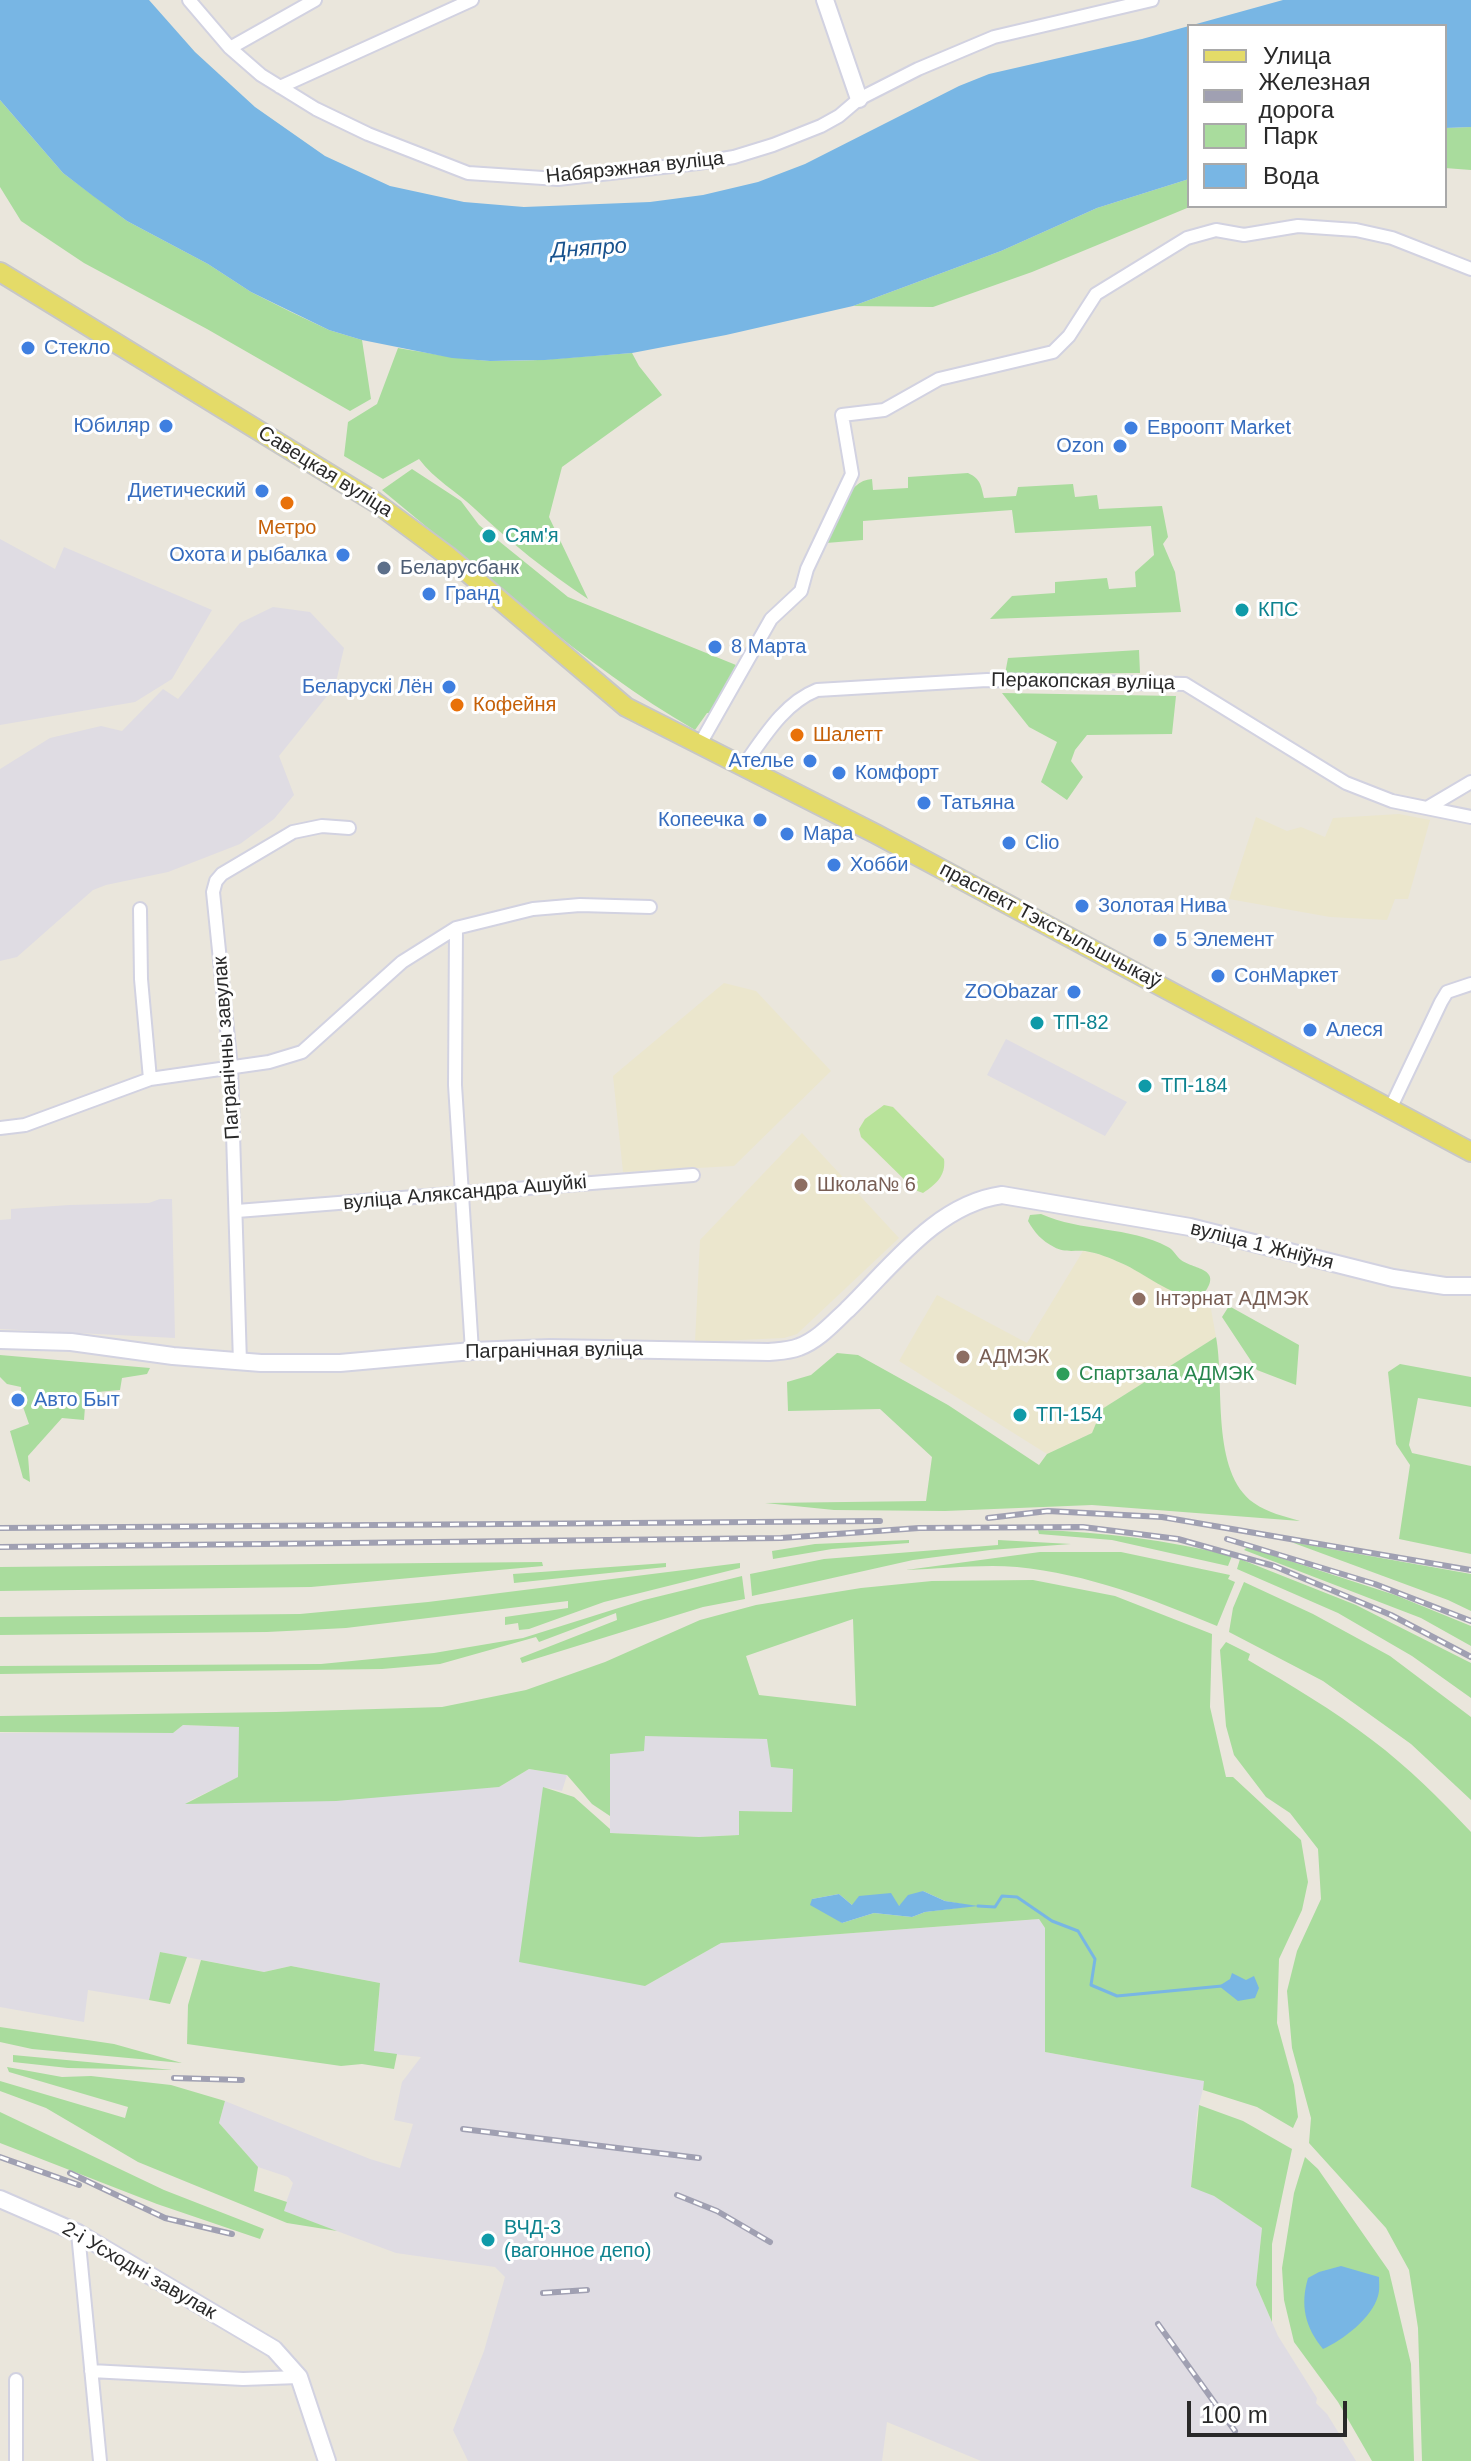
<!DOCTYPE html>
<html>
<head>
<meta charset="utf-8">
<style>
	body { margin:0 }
	#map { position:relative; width:1471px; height:2461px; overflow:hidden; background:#eae6dc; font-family:Helvetica,sans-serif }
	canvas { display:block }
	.legend { position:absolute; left:1187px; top:24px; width:260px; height:184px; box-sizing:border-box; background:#fff; border:2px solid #a9a9a9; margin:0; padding:10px 14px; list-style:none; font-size:24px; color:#292929 }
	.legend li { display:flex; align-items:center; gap:16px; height:40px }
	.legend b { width:40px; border:2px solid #a9a9a9 }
	.scale { position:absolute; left:1187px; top:2401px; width:160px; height:36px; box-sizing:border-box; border:4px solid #292929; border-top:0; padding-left:10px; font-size:24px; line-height:28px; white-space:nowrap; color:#292929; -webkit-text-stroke:6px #fff; paint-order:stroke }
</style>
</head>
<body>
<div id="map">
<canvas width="1471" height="2461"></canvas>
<ul class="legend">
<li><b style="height:10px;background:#e4db68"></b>Улица</li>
<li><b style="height:10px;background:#a0a0b2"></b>Железная дорога</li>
<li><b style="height:22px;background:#a9dc9d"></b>Парк</li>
<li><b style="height:22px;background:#78b6e4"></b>Вода</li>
</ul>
<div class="scale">100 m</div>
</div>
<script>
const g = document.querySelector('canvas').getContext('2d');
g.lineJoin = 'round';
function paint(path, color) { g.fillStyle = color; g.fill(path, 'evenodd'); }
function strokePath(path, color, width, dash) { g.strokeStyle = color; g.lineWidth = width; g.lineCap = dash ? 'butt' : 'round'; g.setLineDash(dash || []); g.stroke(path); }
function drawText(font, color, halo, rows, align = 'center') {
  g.font = font + ' Helvetica,sans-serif'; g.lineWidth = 6; g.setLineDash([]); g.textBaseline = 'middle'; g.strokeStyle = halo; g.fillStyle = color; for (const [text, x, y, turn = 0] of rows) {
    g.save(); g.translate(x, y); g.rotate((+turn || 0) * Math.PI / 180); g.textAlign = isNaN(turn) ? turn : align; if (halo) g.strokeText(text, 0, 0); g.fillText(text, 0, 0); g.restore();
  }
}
const industrial = new Path2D(`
	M0,539L55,569L64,547L212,610L172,679L135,702L0,725Z
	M273,607L310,612L344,648L335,686L279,756L294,795L274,819L240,844L168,872L106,885L93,890L17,957L0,961V769L50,738L101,726L122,731L163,689L178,699L240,623Z
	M1006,1039L1127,1102L1105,1136L987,1075Z
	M160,1199H172L175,1338L0,1329V1220L11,1219V1209L69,1205L149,1203Z
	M183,1725L239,1727V1777L187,1802L499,1787L529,1769L567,1775L562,1791L543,1787L645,1986L721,1943L1039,1919L1045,1928V2052L1205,2081L1197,2113L1191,2186L1214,2196L1262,2228L1256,2285L1278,2336L1317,2398L1316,2403L1327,2414L1356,2461H981L887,2422L882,2461H468L453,2430L484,2351L505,2277L495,2267L396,2253L283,2211L293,2183L288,2177L258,2167L219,2123L225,2101L370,2159L400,2168L413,2124L394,2120L402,2082L421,2057L374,2052L380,1983L291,1966L264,1972L160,1952L149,2000L88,1990L84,2022L0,2007V1733H173Z
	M671,1735L767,1739L794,1768L792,1812L739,1811V1835L699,1837L610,1833V1753L644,1736Z`);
const education = new Path2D(`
	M1399,814L1430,820L1408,899H1395L1387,920L1330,917L1229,899L1256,817L1287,831L1301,827L1325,837L1333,818Z
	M724,983L756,991L831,1071L734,1166L623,1172L613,1076Z
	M802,1133L899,1238L797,1334L784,1338L695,1342L700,1240Z
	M1083,1251L1100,1254L1126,1265L1211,1309L1216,1337L1102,1409L1092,1433L1047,1454L899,1361L937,1295L1027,1343Z`);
const green = new Path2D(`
	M0,100L63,173L127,221L208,264L251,292L291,312L329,330L362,340L371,399L350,411L207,329L84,263L21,221L0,187Z
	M1471,127V170L1445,168V128Z
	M1189,179V206H1192L1032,272L933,307L853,306L1001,251L1097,208Z
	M398,348C428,353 459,359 490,361C537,362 584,356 632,353L639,366L662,395L562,467L549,517L588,599C547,572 511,543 475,509C456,491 435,480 419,459L383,479L344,456L348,422L377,404Z
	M412,469L461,501L479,525L568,597L736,665L711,713H707L695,730C581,664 484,573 382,490Z
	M968,473C981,479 981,486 984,498L1016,496L1018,487L1073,484L1075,497L1097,495L1099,509L1162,506L1168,537L1163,544L1175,572L1181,612L990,619L1012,596L1055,593V582L1107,578L1109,589L1136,587L1135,572L1154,555L1151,526L1015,533L1012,510L863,521V540L826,543L825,540C835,520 847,480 872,479L873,490L908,488V477Z
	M1139,650L1140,673L1005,674L1008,658Z
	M1002,693L1176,696L1172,734L1087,735L1075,750L1071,761L1083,777L1067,800L1041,782L1057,742L1029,727Z
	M1041,1214C1081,1232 1129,1226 1168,1247C1174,1250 1176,1256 1181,1260C1195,1270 1225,1268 1202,1296C1173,1300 1147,1274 1121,1263C1110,1258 1098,1253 1085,1251C1074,1250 1065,1253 1054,1247C1042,1241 1034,1232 1028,1221L1030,1215Z
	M1229,1306L1299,1345L1296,1385L1257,1370L1222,1317Z
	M1216,1337C1225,1384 1210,1472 1254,1503C1268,1513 1284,1516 1300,1521L1092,1505L945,1511L834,1510L765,1503L926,1501L932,1457L880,1409L788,1411L787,1382L811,1375L837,1353L858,1355L948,1405L1039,1465L1047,1454L1092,1433L1102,1409Z
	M0,1355L150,1368L147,1374L122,1378L120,1390L86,1393L84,1420L62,1418L28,1456L30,1482L23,1478L10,1431L29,1424L22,1404L21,1387L7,1384L0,1377Z
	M1400,1364L1471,1377V1407L1418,1398L1409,1445L1412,1453L1471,1466V1554L1399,1539L1410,1465L1396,1444L1388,1372Z
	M1038,1530C1105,1532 1166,1540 1232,1556L1228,1566L1112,1540L1039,1534Z
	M909,1540V1543L832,1549L773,1559L772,1551L815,1544Z
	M998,1540L1071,1544L990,1550L913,1560L752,1596L750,1574L824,1559L998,1545Z
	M1291,1542L1471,1574V1611L1448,1600Z
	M1247,1547L1395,1595L1471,1626V1646L1421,1618L1244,1550Z
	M1040,1552H1121L1230,1575L1228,1579L1235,1582L1217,1626C1152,1599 1088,1574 1017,1567C981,1564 942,1569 906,1570Z
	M1240,1559L1356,1605L1471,1663V1698L1412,1656L1338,1613L1237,1569Z
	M542,1562L543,1566L311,1587L0,1591V1567Z
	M666,1563V1567L514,1583L513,1574Z
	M740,1563V1568L604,1602L529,1629L519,1630L518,1623L505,1625V1617L568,1608V1601L346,1628L267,1632L0,1635V1617L300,1614L428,1602Z
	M742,1576L745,1599L703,1607L522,1663L520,1658L617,1620L616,1613L539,1642L536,1637L440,1664L382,1669L0,1674V1666L321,1664L434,1653L523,1638L644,1600Z
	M1033,1580L1115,1596L1212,1634L1210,1707L1226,1777H1233L1301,1840L1308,1882L1302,1910L1279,1959L1277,2023L1294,2085L1298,2117L1293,2128L1257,2107L1203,2090L1204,2081L1045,2052V1928L1039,1919L721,1943L645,1986L519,1962L543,1787L574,1797L610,1829V1833L699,1837L739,1835V1811L792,1812L793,1769L771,1767L767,1739L645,1736L644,1751L610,1754V1816L592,1804L567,1775L529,1769L499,1787L336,1801L185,1804L238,1777L239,1727L183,1725L173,1733L0,1732V1716L276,1712L442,1707L526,1690L605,1662L700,1620L756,1605L861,1588L932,1581ZM853,1619L856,1706L759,1695L746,1656ZM923,1891L945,1901L972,1906L925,1912L912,1917L874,1913L842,1923L812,1899L839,1894L852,1905L899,1906Z
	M1244,1582L1313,1614L1390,1656L1471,1717V1800L1411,1744L1323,1681L1229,1632L1233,1608Z
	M1226,1642L1250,1654L1248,1660C1291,1685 1333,1710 1372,1740C1408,1767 1440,1799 1471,1832V2461H1422L1418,2328L1409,2270L1386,2228L1309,2143L1311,2118L1292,2048L1287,1991L1297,1951L1321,1899L1318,1849L1290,1813L1266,1797L1234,1755L1226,1726L1220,1650Z
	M160,1952L187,1957L170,2004L149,2000Z
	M201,1960L264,1972L291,1966L380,1983L374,2051L397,2054L394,2069L362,2064L341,2066L187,2044L188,2005Z
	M0,2027L114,2044L182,2063L32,2049L0,2042Z
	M13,2055L173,2070L68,2068L13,2062Z
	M7,2067L62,2077L91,2076L171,2085L225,2101L219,2123L258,2167L254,2191L287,2202L284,2211L337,2231L287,2223L138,2162L46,2108L0,2091V2081L125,2118L128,2107L9,2072Z
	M1199,2105L1243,2121L1292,2149L1272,2244V2322L1256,2285L1262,2228L1214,2196L1191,2187Z
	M0,2112L164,2190L264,2229L260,2239L157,2204L0,2143Z
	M1305,2157L1318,2169L1389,2271L1411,2364L1414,2461H1372L1338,2402L1294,2342L1284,2300L1282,2268L1294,2193Z`);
const pitch = new Path2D(`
	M884,1105L893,1107L944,1159C946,1176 936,1184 923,1193L915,1190L861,1137L859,1129L865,1119Z`);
const water = new Path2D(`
	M0,0H149L195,52L255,107L325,156L390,186L464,202L524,207L650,202L703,195L758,182L805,164L959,86L989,74L1142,39L1283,0H1471V127L1445,128V26H1189V179L1097,208L1001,251L853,306L726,335L632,353L545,360L490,361L452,358L362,340L329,330L251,292L208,264L127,221L93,196L63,173L0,100Z
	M923,1891L945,1901L978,1906L925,1912L912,1917L874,1913L842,1923L810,1905L812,1899L839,1894L852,1905L859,1896L891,1893L899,1906L908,1895Z
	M1232,1973L1246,1980L1254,1976L1259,1988L1255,1998L1238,2001L1219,1986L1230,1979Z
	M1341,2266L1379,2277C1379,2283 1380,2290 1378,2296C1372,2318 1343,2340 1323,2349C1305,2327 1300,2305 1308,2278L1319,2272Z`);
const stream = new Path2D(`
	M978,1906L995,1907L1002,1896L1017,1897L1052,1921L1078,1931L1095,1959L1091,1985L1117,1996L1222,1986`);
const street = new Path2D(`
	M189,0L230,48L261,75L316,109L368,134L468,173L558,179L698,163L734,157L773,145L821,126L839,116L859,99L918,69L994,37L1152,0
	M230,48L315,0
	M280,87L472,0
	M700,744L771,619L801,591L807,569L852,474L842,415L884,410L939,379L1053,352L1069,336L1096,294L1187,238L1216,230L1244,235L1298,226L1356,230L1392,238L1471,269
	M744,765C764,737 784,703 817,690L987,680L1185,684L1346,783L1392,801L1471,817
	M1427,808L1471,782
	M140,909L141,979L150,1079
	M456,928L455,1085L472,1351
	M1391,1107L1441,1002L1447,992L1471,984
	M0,1128L25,1125L150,1079L269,1062L302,1052L402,962L456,928L533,909L580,905L650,907
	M237,1211L693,1175
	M240,1363L231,1068L213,892L216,881L222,874L293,832L322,826L349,828
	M78,2233L100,2461
	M91,2371L243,2379L299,2377
	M16,2380V2461`);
const secondary = new Path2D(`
	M825,0L859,99
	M0,1340L71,1342L173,1356L261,1363H340L472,1351L550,1348L769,1352C779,1351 789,1351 799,1347C818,1340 832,1324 847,1310C892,1266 937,1204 1002,1195L1190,1227L1393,1278L1445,1286H1471
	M0,2199L78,2233L274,2349L299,2377L327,2461`);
const primary = new Path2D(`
	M0,272L375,502L448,556L626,707L876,834L1471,1152`);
const rail = new Path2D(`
	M988,1518L1048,1511L1162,1517L1471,1570
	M0,1528L880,1521
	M1227,1539L1375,1584L1471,1621
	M0,1547L781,1538L919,1528L1083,1527L1178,1539L1274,1566L1391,1615L1471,1657
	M174,2078L242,2080
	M463,2129L699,2158
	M0,2157L79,2185
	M70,2173L165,2218L232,2234
	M677,2195L717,2211L770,2242
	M543,2293L587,2290
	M1158,2324L1235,2431`);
const markers = [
	[28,348,8,"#3f7fe0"],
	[166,426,8,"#3f7fe0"],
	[1131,428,8,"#3f7fe0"],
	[1120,446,8,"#3f7fe0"],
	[262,491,8,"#3f7fe0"],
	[287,503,8,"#e8710a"],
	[489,536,8,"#0f9aa8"],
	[343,555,8,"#3f7fe0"],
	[384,568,8,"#5c6f8a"],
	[429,594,8,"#3f7fe0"],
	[1242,610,8,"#0f9aa8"],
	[715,647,8,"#3f7fe0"],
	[449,687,8,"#3f7fe0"],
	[457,705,8,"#e8710a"],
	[797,735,8,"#e8710a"],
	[810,761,8,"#3f7fe0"],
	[839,773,8,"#3f7fe0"],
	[924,803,8,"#3f7fe0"],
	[760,820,8,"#3f7fe0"],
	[787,834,8,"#3f7fe0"],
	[1009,843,8,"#3f7fe0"],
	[834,865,8,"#3f7fe0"],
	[1082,906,8,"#3f7fe0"],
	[1160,940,8,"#3f7fe0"],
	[1218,976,8,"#3f7fe0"],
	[1074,992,8,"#3f7fe0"],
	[1037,1023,8,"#0f9aa8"],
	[1310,1030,8,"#3f7fe0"],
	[1145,1086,8,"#0f9aa8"],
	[801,1185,8,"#8d6e63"],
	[1139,1299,8,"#8d6e63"],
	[963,1357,8,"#8d6e63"],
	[1063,1374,8,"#2e9e5b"],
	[18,1400,8,"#3f7fe0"],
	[1020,1415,8,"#0f9aa8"],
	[488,2240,8,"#0f9aa8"]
];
const streetNames = [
	["Набярэжная вуліца",635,168,-6],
	["Савецкая вуліца",325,472,32],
	["Перакопская вуліца",1083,682,1],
	["праспект Тэкстыльшчыкаў",1050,926,28],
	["Пагранічны завулак",227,1048,-94],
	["вуліца Аляксандра Ашуйкі",465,1193,-5],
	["вуліца 1 Жніўня",1262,1246,14],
	["Пагранічная вуліца",554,1351,-1],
	["2-і Усходні завулак",139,2271,30]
];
const shopNames = [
	["Стекло",44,348],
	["Юбиляр",150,426,"right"],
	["Евроопт Market",1147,428],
	["Ozon",1104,446,"right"],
	["Диетический",246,491,"right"],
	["Охота и рыбалка",327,555,"right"],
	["Гранд",445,594],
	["8 Марта",731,647],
	["Беларускі Лён",433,687,"right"],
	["Ателье",794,761,"right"],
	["Комфорт",855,773],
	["Татьяна",940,803],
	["Копеечка",744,820,"right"],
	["Мара",803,834],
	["Clio",1025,843],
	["Хобби",850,865],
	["Золотая Нива",1098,906],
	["5 Элемент",1176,940],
	["СонМаркет",1234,976],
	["ZOObazar",1058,992,"right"],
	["Алеся",1326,1030],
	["Авто Быт",34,1400]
];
const foodNames = [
	["Метро",287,528,"center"],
	["Кофейня",473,705],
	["Шалетт",813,735]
];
const cultureNames = [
	["Сям'я",505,536],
	["КПС",1258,610],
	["ТП-82",1053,1023],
	["ТП-184",1161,1086],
	["ТП-154",1036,1415],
	["ВЧД-3",504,2228],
	["(вагонное депо)",504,2251]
];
const serviceNames = [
	["Беларусбанк",400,568]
];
const educationNames = [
	["Школа№ 6",817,1185],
	["Інтэрнат АДМЭК",1155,1299],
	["АДМЭК",979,1357]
];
const leisureNames = [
	["Спартзала АДМЭК",1079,1374]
];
const waterNames = [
	["Дняпро",589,249,-4]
];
paint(industrial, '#dfdce3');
paint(education, '#ebe6cd');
paint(green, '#a9dc9d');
paint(pitch, '#b8e39a');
paint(water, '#78b6e4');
strokePath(stream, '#78b6e4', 3);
strokePath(street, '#d2d2e1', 16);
strokePath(secondary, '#d2d2e1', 20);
strokePath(primary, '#c7c7c7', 22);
strokePath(street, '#fff', 12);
strokePath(secondary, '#fff', 16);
strokePath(primary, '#e4db68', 18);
strokePath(rail, '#a0a0b2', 6);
strokePath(rail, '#fff', 3, [9]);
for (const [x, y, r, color] of markers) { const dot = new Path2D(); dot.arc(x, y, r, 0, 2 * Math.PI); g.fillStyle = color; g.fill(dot); strokePath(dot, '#fff', 3); }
drawText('20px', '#292929', '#fff', streetNames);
drawText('20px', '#366cbe', '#fff', shopNames, 'left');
drawText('20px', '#c56008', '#fff', foodNames, 'left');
drawText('20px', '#0d838f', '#fff', cultureNames, 'left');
drawText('20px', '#4e5e75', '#fff', serviceNames, 'left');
drawText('20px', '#785e54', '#fff', educationNames, 'left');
drawText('20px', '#27864d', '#fff', leisureNames, 'left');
drawText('italic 22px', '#19538e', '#fff', waterNames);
</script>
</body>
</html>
